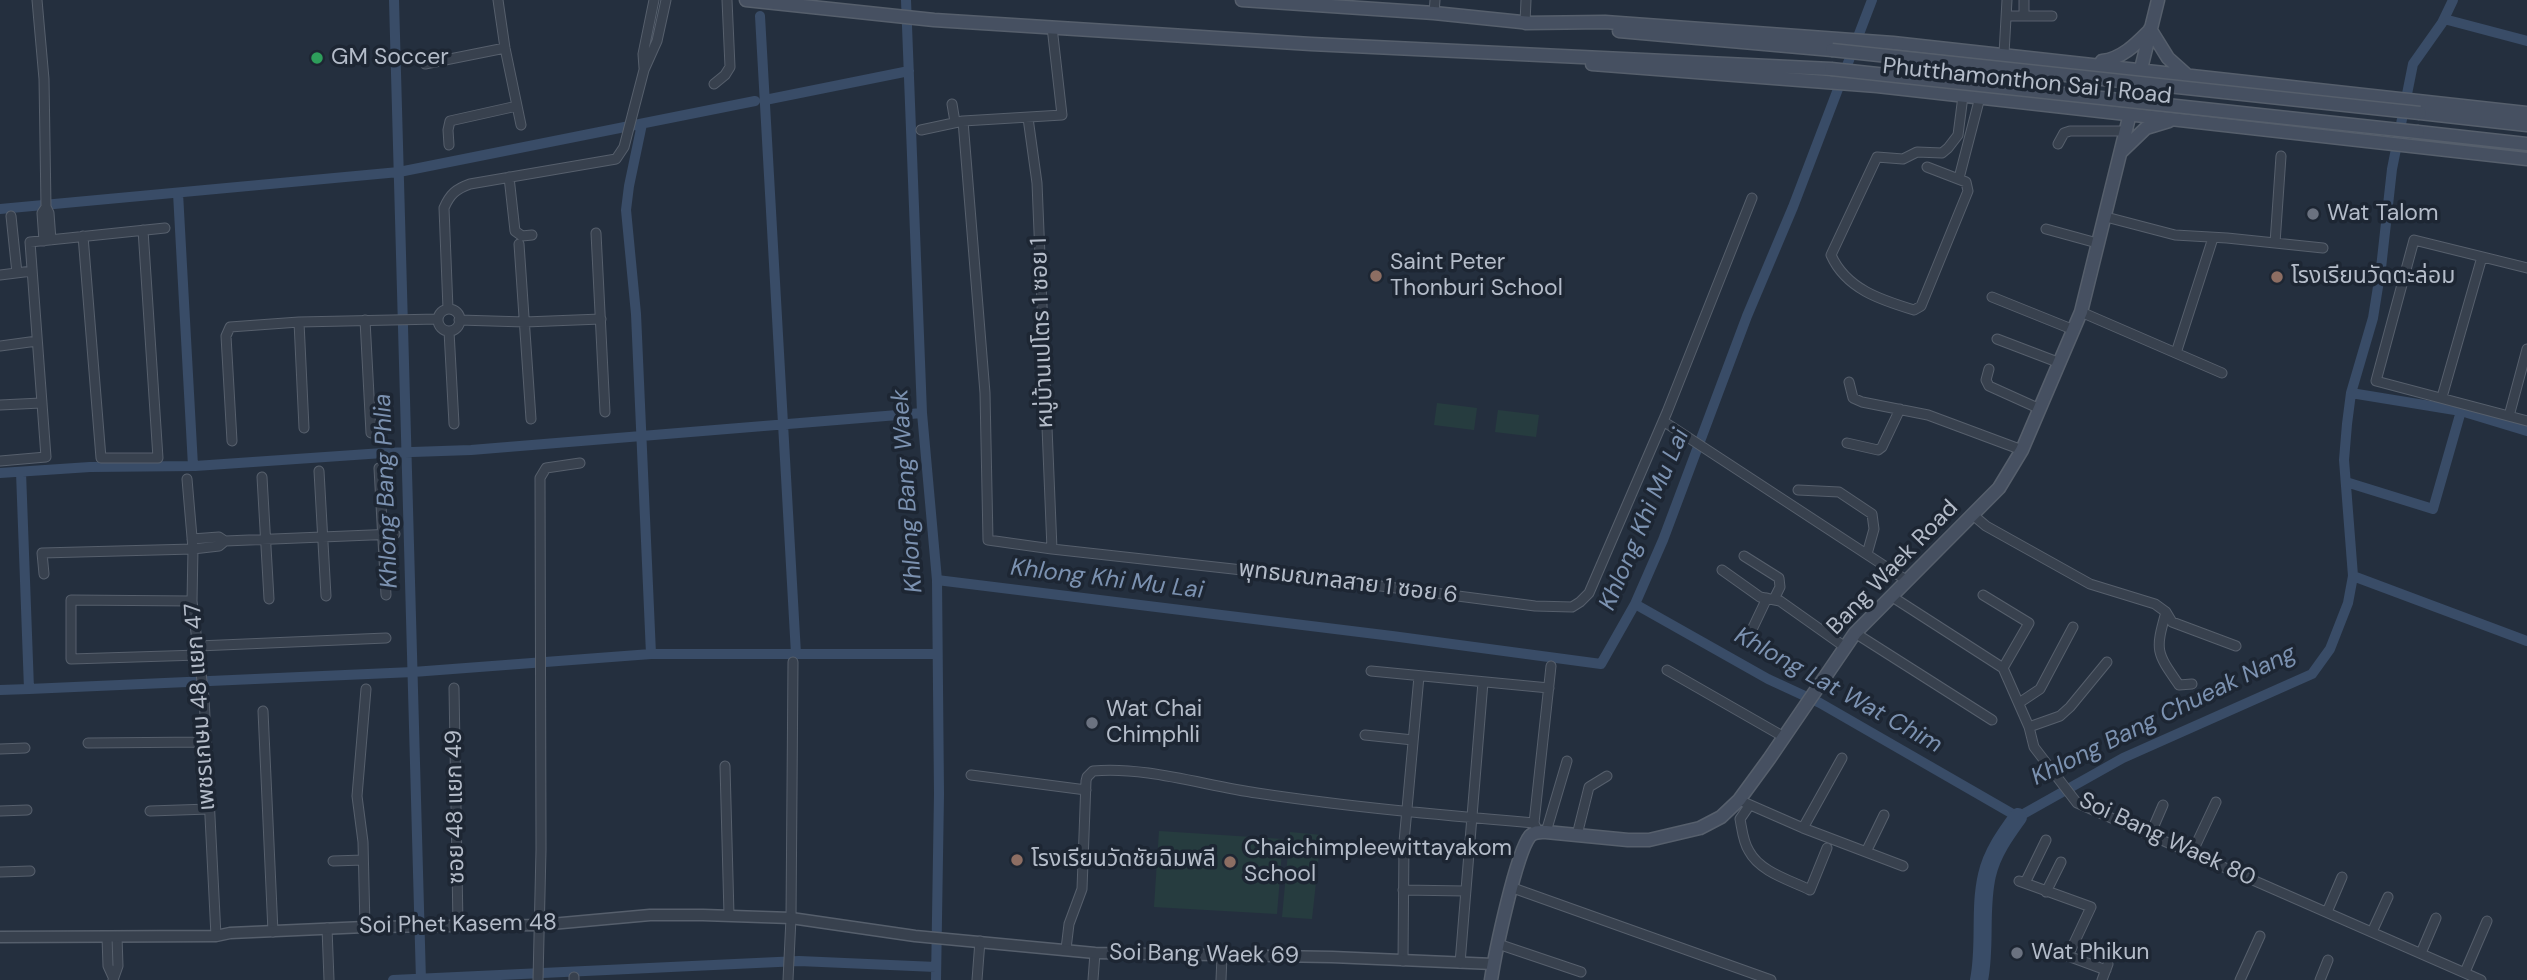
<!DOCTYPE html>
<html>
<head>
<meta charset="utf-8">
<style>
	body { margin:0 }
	canvas { display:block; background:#242f3e }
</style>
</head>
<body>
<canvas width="2527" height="980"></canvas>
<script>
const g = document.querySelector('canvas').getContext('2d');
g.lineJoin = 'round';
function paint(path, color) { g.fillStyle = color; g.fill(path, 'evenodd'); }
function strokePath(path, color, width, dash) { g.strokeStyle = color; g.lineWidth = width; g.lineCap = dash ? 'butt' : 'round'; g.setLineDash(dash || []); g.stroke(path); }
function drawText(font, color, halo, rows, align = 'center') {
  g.font = font + ' "DM Sans","Noto Sans Thai",sans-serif'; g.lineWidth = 7; g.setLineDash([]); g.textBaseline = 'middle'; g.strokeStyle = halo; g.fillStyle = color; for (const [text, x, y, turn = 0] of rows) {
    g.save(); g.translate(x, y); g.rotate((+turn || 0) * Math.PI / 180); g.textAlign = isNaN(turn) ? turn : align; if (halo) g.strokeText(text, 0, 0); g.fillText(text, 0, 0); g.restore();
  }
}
const green = new Path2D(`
	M1437,403L1477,408L1474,430L1434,425Z
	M1498,410L1539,415L1536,437L1495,432Z
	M1159,831L1283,839L1277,914L1154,907Z
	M1290,832L1321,835L1312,919L1282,917Z`);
const canal = new Path2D(`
	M394,0L421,980
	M906,0L922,413L937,580L939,794L936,980
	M760,16L796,654
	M2444,19L2527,41
	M765,100L909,71
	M642,124L629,186L626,210L636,314L651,654
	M178,193L193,466
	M0,209L399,172L755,101
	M2351,393L2461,411L2527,431
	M21,472L29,689L413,672L651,654H937
	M0,473L90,467L195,466L383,453L471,450L922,413
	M2346,482L2433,509L2461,411
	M2353,576L2527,641
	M937,580L1392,636L1601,664L1635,604L1663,540L1747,316L1793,207L1872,0
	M1635,604L1768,679L1820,703L2018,817L2123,758L2312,674L2330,649L2348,603L2353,576L2344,460L2347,424L2351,393L2373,318L2381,268L2392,169L2413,64L2442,23L2453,0
	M0,690L29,689
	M393,980L799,961L936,967`);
const river = new Path2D(`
	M1979,980C1986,946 1979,909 1987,875C1992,853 2005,835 2018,817`);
const minor = new Path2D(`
	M37,0L44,79L46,207L42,213L44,241
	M498,0L505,48L521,125
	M2024,0V16
	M1434,13L1435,0
	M2007,16H2052
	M1525,23L1526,0
	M2004,54L2007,0
	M425,64L505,48
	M644,68L643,54L654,0
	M714,84L725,75L730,67L727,0
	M952,104L955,122
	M1028,118L1037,183L1052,549
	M963,121L985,393L988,540L1052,549L1342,581L1535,606L1572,607L1580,602L1589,593L1667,412L1752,198
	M921,130L963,121L1062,115L1052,27
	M2058,144L2064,133L2070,131H2126
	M449,145L448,130L450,121L517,106
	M1927,167L1966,182L1968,191L1921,306L1914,310C1881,300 1846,289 1831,255L1877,157L1903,159L1917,152L1942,153L1948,148L1958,135L1963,96
	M509,177L515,231L522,236L532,235
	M1959,178L1980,97
	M46,207L49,213L51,240
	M11,216L17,273
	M2106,217L2175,235L2227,238L2323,248
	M2046,229L2097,243
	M596,233L605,412
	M83,236L101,458H158L143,230
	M2275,243L2281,156
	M519,244L531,419
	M2527,268L2414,240L2376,381L2527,421
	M0,275L32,271
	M1992,297L2074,330
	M448,309L444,208C450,194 456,189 470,184L616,159L624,147L644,70L657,41L666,0
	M438 320a11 11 0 1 1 22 0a11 11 0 1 1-22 0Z
	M2081,312L2222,373
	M365,320L371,433
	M459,320L525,322L601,319
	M299,322L304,428
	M449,331L454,424
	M1997,339L2060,363
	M0,346L37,341
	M2176,353L2213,238
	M1989,369L1986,380L1989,386L2040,409
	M1849,382L1853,398L1862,402L1928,415L2022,450
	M2442,397L2482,257
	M0,405L41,403
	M2509,416L2527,349
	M1663,421L1906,580
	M232,441L226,336L230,327L299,322L438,319
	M1847,443L1878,450L1882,447L1900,409
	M0,461L46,457L30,242L165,228
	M379,468L386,595
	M319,471L326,596
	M262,477L269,599
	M187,479L193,549L192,601L204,697L216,936
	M1798,490L1839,492L1872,514L1874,529L1867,554
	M1973,515L1986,526L2090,584L2155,604L2166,612L2172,622L2236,646
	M192,539L219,537L225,541L395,534
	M1744,556L1779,578L1780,587L1774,599
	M1722,570L1760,597L1780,601L1845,647
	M44,574L42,553L193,549L219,546L225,541
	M1983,595L2029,623L2003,668
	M1891,596L2003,668L2029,727L2034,747L2077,803L2481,980
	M192,601L71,600V659L199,655
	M2166,612C2155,651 2156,652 2179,685L2192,684
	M1855,633L1992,720
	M1748,638L1767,598
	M198,646L386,638
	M1667,670L1784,737
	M1371,671L1549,688
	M454,688L458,926
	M2019,703L2040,689L2073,627
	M263,711L273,932
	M2029,727L2060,716L2070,707L2107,662
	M1365,735L1413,740
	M88,743L205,742
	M0,749L25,748
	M725,766L729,915
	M971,775L1086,790
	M1739,800L1803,828L1903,866
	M1749,806L1740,819C1742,829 1743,842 1749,851C1760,872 1790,880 1810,890L1827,848
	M0,811L27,810
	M150,811L209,809
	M1534,823L1551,666
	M1803,828L1842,758
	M1546,832L1567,761
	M1577,835L1589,787L1607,776
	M2150,835L2163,805
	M1866,852L1884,815
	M2192,853L2216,802
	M333,861L363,860
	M0,872L30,871
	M2019,881L2091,907L2068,956L2106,970
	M2025,883L2046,840
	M1513,888L1771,980
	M1403,890L1465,891
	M2046,892L2061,862
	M2327,912L2342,877
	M365,927L363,842L357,796L366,689
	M327,928L329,980
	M2372,932L2388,897
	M107,937L108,966L113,977
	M1498,944L1581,972
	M1066,949L1069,924L1082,889L1086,781L1087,777L1093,771C1145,766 1206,786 1257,793C1349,807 1441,815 1534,823L1538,832
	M2421,953L2436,918
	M1403,961L1404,842L1419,676
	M1460,963L1483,682
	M2465,972L2487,921
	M574,977V980
	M113,980L118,966L117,937
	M538,980L541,850L540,478L546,468L580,463
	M788,980L791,918L793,662
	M977,980L980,941
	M1093,980L1095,953
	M1221,980L1222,956
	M2102,980L2108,964
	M2240,980L2260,936
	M2320,980L2328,960`);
const tertiary = new Path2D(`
	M0,937L216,936L230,933L365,927L540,925L650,915H703L791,918L915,936L1095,953L1332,957L1493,964`);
const secondary = new Path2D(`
	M746,0L934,20L1311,44L1831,69
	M1242,0L1434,13L1531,23
	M1525,23L1605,22L1893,43L2527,113
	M2150,29L2168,58L2187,75
	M1619,31L1832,50
	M2102,61C2122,59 2137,43 2150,30
	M1592,64L1877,86L2527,159
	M2420,113L2527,125
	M2418,132L2527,144
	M2121,152L2146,128L2169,121
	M1491,980C1495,954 1516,853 1530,836C1535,831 1540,832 1546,832L1628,840H1649L1700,828L1721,817L1739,800L1769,759L1855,633L1999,488L2022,450L2081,312L2158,0`);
const secondaryBridge = new Path2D(`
	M1832,50L2420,113
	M1831,69L2418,132`);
const markers = [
	[317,58,7,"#2e9e5b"],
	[2313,214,7,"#6b7280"],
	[1376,276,7,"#8d6e63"],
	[2277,277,7,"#8d6e63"],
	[1092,723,7,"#6b7280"],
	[1017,860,7,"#8d6e63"],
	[1230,862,7,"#8d6e63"],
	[2017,953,7,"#6b7280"]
];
const poiNames = [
	["GM Soccer",331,58],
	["Wat Talom",2327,214],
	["Saint Peter",1390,263],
	["Thonburi School",1390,289],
	["โรงเรียนวัดตะล่อม",2291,277],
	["Wat Chai",1106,710],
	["Chimphli",1106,736],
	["Chaichimpleewittayakom",1244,849],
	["School",1244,875],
	["โรงเรียนวัดชัยฉิมพลี",1031,860],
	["Wat Phikun",2031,953]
];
const streetNames = [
	["Phutthamonthon Sai 1 Road",2027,82,6],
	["หมู่บ้านเปโตร 1 ซอย 1",1043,333,-92],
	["Bang Waek Road",1893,568,-46],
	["พุทธมณฑลสาย 1 ซอย 6",1348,583,7],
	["เพชรเกษม 48 แยก 47",201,707,-94],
	["ซอย 48 แยก 49",456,807,-91],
	["Soi Bang Waek 80",2167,840,25],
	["Soi Phet Kasem 48",458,925,-1],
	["Soi Bang Waek 69",1204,955,1]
];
const waterNames = [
	["Khlong Bang Phlia",387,491,-92],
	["Khlong Bang Waek",908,491,-94],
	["Khlong Khi Mu Lai",1645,520,-67],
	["Khlong Khi Mu Lai",1107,580,7],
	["Khlong Lat Wat Chim",1838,691,29],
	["Khlong Bang Chueak Nang",2164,716,-26]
];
paint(green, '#263c3f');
strokePath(canal, '#394c67', 10);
strokePath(river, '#394c67', 18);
strokePath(minor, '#565f6c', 11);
strokePath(tertiary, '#565f6c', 13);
strokePath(secondary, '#565f6c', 15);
strokePath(minor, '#38414e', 9);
strokePath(tertiary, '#38414e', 10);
strokePath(secondary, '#465061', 12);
strokePath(secondaryBridge, '#565f6c', 15, []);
strokePath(secondaryBridge, '#465061', 12);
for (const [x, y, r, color] of markers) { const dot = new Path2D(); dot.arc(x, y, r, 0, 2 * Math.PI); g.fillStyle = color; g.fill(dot); strokePath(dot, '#1d2633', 2.5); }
drawText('23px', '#b4bcc9', '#1d2633', poiNames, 'left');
drawText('23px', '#b4bcc9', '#1d2633', streetNames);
drawText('italic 24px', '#7c92b1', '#1d2633', waterNames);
</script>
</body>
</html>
